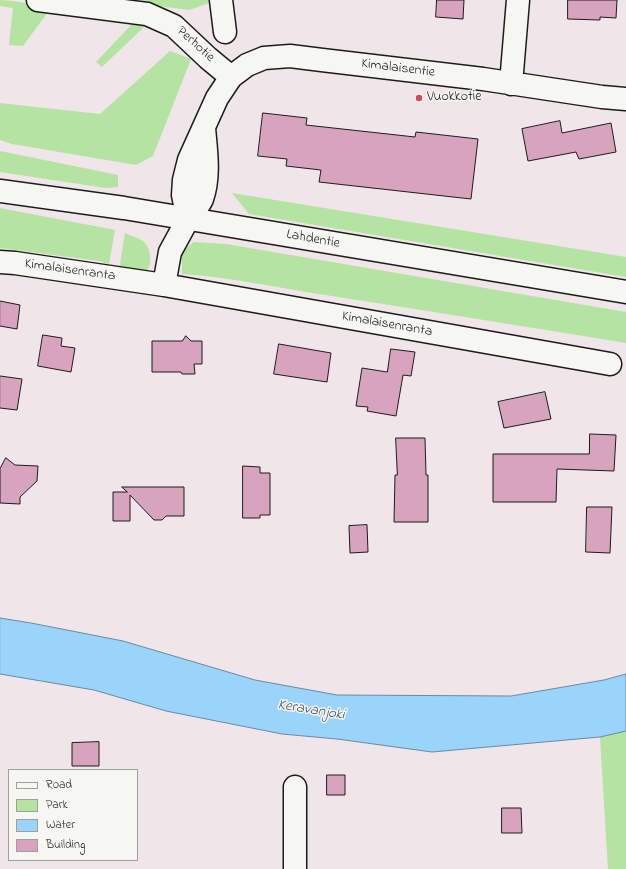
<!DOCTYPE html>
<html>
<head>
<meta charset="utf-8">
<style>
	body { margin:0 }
	#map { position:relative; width:626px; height:869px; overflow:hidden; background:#f0e5e8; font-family:"Indie Flower",sans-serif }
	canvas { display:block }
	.legend { position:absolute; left:8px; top:769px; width:130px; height:92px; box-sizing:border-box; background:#f6f6f2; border:1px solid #9f9f9c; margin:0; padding:5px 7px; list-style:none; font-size:12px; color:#1c1c1c }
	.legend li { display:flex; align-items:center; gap:8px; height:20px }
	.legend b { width:20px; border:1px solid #9f9f9c }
</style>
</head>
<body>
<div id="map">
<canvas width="626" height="869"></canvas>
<ul class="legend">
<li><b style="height:5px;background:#f6f6f2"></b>Road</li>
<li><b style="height:11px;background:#b4e3a2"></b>Park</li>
<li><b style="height:11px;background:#9ad4fa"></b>Water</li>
<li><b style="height:11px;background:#d7a3be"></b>Building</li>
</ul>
</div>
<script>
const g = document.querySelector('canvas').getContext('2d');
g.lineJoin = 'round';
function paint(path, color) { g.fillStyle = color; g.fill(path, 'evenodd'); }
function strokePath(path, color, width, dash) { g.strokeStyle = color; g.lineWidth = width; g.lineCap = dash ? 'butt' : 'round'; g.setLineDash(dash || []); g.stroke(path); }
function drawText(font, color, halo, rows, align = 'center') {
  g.font = font + ' "Indie Flower",sans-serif'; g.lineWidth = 3; g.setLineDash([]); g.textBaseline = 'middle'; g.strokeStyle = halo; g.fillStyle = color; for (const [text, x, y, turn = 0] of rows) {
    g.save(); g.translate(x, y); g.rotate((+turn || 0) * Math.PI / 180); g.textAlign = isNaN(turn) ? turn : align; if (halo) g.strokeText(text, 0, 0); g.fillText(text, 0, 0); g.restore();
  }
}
const green = new Path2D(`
	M0,0L12,1L147,19L146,25L102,67L96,62L132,24L48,12L23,46L9,45L13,8L0,6Z
	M113,0H218L189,10Z
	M170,51L191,59L153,156L136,165L12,144L0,140V103L100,114Z
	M0,151L118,175V187L106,188L86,185L0,172Z
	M232,193L626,257V277L249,214Z
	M0,208L115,230L109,264L99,261L0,248Z
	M125,233C131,236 137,237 143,241C150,247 153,261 148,269C146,272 142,273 140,275L119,271Z
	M194,242L226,244L626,312V343C528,327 430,311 332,296C282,289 233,277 182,274V251Z
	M626,731V869H608L600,737Z`);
const water = new Path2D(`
	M0,618L31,623L123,641L255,680L337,695L511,696L604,680L626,674V731L600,737L432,752L337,739L282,734L166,711L94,690L0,674Z`);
const building = new Path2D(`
	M437,0H464L463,19L436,17Z
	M568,0H617L616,18L600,17V20L568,19Z
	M263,113L307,118L306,125L415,137L416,132L478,139L471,199L319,182L321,170L286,166L287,159L258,156Z
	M560,121L562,133L611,123L616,152L579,159L576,152L528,161L522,129Z
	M0,301L20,305L17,329L0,326Z
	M43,335L62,338L61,346L75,348L71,372L38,366Z
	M186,336L191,341H202V364H194L195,374H182L181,372H152V341H182Z
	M279,344L331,353L327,382L274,374Z
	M391,349L415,352L411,376L403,375L396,416L367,411L368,407L356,406L362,368L387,372Z
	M0,376L22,379L17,410L0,408Z
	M545,392L551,419L504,428L498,402Z
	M590,434L616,435L614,471L557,469L556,502H493V454H589Z
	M396,438H425L426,475H428V522H394L395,475H397Z
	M6,458L15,465L38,466L37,481L20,497V504L0,503V469Z
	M243,466L260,467V473H270V515H260V518H243Z
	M122,487H184V516H166L162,520H154L130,495V521H113V492H127Z
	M587,507H612L610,553L586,552Z
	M367,525L368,552L350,553L349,526Z
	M99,742V766H72V743Z
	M327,775H345V795H327Z
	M502,808H521L522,833H502Z`);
const minor = new Path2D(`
	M38,0L147,14L174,26L208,58L231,77
	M221,0L225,32
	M0,262L15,263L164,285L610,364
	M164,285L170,252L188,219
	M295,787V869`);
const tertiary = new Path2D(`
	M511,84L518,0
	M188,219L183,195L184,180L189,160L217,98L231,77L247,65L264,58L290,56L322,60L483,79L602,97L626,99
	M188,219C192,213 199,206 202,199C210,176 206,151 204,128`);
const secondary = new Path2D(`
	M0,191L124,208L626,292`);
const markers = [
	[419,98,4,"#d1495b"]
];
const streetNames = [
	["Perhotie",195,45,42],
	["Kimalaisentie",398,69,7],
	["Lahdentie",313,240,10],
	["Kimalaisenranta",70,271,8],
	["Kimalaisenranta",387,325,10]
];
const poiNames = [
	["Vuokkotie",427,98]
];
const waterNames = [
	["Keravanjoki",311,711,9]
];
paint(green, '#b4e3a2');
paint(water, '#9ad4fa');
strokePath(water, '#688aa1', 1);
paint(building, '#d7a3be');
strokePath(building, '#1c1c1c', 1);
strokePath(minor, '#1c1c1c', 25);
strokePath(tertiary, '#1c1c1c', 25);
strokePath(secondary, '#1c1c1c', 25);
strokePath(minor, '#f6f6f2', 22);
strokePath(tertiary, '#f6f6f2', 22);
strokePath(secondary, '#f6f6f2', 22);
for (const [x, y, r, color] of markers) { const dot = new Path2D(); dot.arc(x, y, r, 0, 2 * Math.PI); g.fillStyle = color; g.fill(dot); strokePath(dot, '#f6f6f2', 1.5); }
drawText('14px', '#1c1c1c', '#f6f6f2', streetNames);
drawText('14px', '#1c1c1c', '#f6f6f2', poiNames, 'left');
drawText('italic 15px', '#42535f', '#f6f6f2', waterNames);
</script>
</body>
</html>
